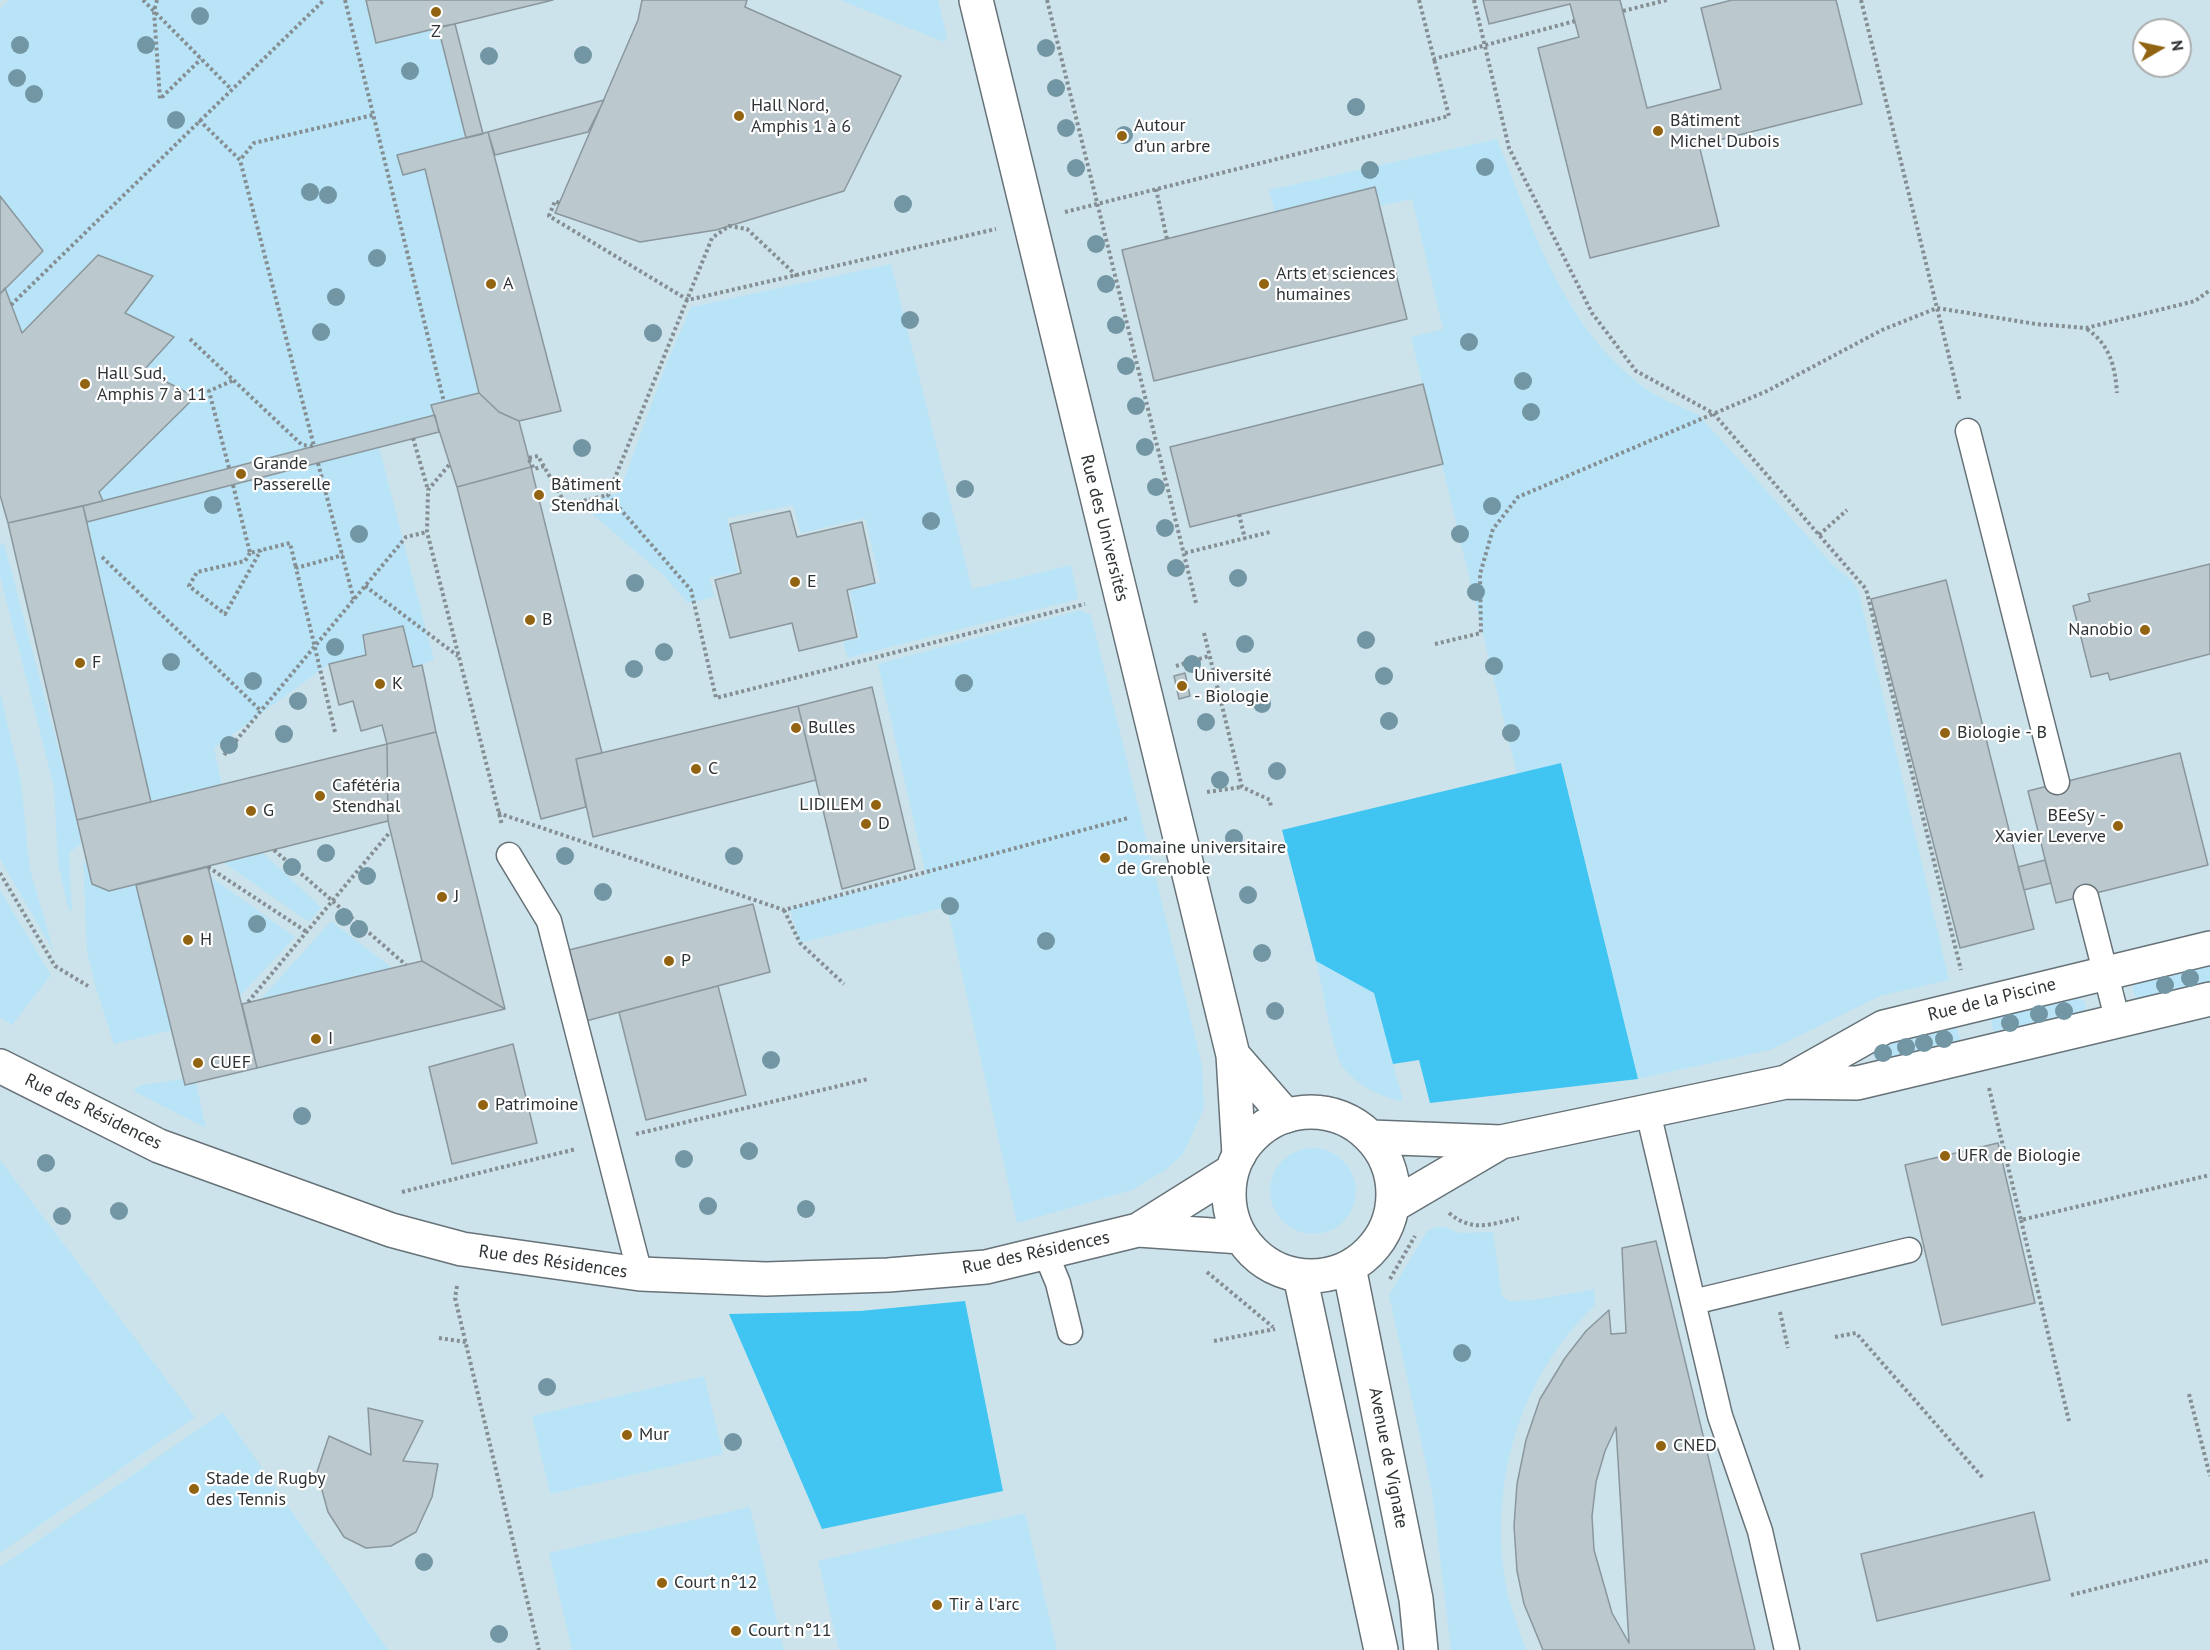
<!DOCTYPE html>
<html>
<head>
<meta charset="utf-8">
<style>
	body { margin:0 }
	#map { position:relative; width:2210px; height:1650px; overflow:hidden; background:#e2eff5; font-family:"PT Sans",sans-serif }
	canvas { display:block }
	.north { position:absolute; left:2132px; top:18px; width:60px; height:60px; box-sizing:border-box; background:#fff; border:2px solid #abadae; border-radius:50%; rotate:81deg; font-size:16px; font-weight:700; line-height:24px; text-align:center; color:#2e3335 }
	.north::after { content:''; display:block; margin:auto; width:21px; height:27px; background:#926411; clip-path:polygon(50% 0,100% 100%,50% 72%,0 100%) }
</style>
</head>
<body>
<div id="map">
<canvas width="2210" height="1650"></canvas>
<div class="north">N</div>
</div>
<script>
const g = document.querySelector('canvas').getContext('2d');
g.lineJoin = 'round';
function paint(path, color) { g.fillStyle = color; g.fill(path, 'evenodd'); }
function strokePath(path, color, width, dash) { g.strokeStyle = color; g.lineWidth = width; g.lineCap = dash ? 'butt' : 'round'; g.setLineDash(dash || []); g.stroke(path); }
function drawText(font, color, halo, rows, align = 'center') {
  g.font = font + ' "PT Sans",sans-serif'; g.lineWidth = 4.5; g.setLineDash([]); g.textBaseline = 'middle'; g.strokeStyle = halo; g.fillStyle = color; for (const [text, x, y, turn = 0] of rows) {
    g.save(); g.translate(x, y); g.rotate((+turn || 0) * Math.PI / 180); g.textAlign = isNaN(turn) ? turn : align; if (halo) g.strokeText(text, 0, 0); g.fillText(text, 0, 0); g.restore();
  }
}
const built = new Path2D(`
	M0,0H2210V1650H0ZM2144,30H2180V66H2144Z`);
const green = new Path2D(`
	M9,0H366L438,27L466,138L397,155L403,174L425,169L479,393L432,405L435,415L103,501L99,492L195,397L144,370L174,337L125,313L153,276L98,255L22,333L5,288L43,250L0,196V9Z
	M840,0H938L947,37L944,42Z
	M1497,139C1531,225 1564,327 1641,385C1658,398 1678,406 1698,414L1833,565L1853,582L1859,593L1949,980L1880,996L1770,1050L1638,1079L1562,763L1517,774L1411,337L1443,329L1412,199L1379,206L1375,188L1275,212L1269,190Z
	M891,264L972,589L1071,565L1078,599L848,658L843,642L860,638L850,591L880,582L865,518L801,533L793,505L727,518L738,572L709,578L715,597L688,603L663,575L581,504L619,493L665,367L691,307Z
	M379,447L434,660L413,667L402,626L363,635L366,655L329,664L214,748L222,785L151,802L87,522Z
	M4,543L83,842L69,853L72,910L69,911L58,865L54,787L0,576V544Z
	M1081,610L1091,615L1202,1065L1204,1108L1183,1154L1167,1169L1132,1190L1017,1223L947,907L800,943L790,909L926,875L878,664Z
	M0,692L21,782L30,869L54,952L0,859Z
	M263,853L321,907L309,922L224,863Z
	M83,863H87L93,884L109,891L136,885L172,1030L114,1044L95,985L87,952Z
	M211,877L295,937L240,996Z
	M0,890L51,975L12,1025L0,1017Z
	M331,921L392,968L261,999Z
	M2210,957V990L2138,1000L2133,992L2134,980Z
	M1316,961L1374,993L1403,1101C1382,1099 1348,1081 1339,1060C1328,1029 1324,993 1316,961Z
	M2073,994L2085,1002L2086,1012L1997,1045L1989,1012Z
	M1955,1020L1963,1051L1878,1064L1872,1054V1049Z
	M184,1079L196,1082L206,1128L133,1091L140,1085Z
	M1270 1191a43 43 0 1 1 86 0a43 43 0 1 1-86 0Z
	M0,1160L195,1417L0,1553Z
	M1436,1227H1445L1460,1233L1493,1232L1502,1295L1508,1301L1534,1300L1594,1289L1595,1305C1520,1376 1490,1479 1505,1580C1509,1604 1518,1627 1526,1650H1451L1432,1492L1389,1295L1427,1231Z
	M704,1376L723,1454L550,1494L532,1416Z
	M223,1412L388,1650H0V1567Z
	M750,1507L784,1650H572L549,1553Z
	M1025,1513L1057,1650H839L818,1561Z`);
const forest = new Path2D(`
	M1561,763L1638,1079L1430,1103L1419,1060L1393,1064L1374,993L1316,961L1282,830Z
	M965,1301L1003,1491L822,1529L729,1314L860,1311Z`);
const building = new Path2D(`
	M366,0H553L376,43Z
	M642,0H747L745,7L901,76L844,191L716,230L640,242L555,213L638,20Z
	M1483,0H1620L1647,108L1721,89L1701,8L1732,0H1836L1862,104L1699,145L1719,226L1590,258L1538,48L1579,37L1570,4L1489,24Z
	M455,24L483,134L466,138L438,27Z
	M604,100L588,132L495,155L488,132Z
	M488,132L561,411L519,421L499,412L479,393L425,169L403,175L397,155Z
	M1375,187L1407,319L1154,381L1122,250Z
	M0,196L43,251L0,294Z
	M98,255L153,276L125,313L174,337L144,370L195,397L99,492L103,501L8,523L0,495V294L5,288L22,333Z
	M1423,384L1443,464L1190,527L1170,447Z
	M479,393L499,412L519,421L531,467L457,487L431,405Z
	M435,415L439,432L87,522L83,506Z
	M531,467L602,753L576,759L586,807L541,819L457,487Z
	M83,506L151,802L77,820L8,523Z
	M790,511L797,537L862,522L875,583L847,590L857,637L799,651L792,623L730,638L715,580L741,573L730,524Z
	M2210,564V654L2110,680L2108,673L2091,677L2073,606L2090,601L2088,594Z
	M1946,580L2034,929L1960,948L1871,599Z
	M403,626L413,667L422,665L436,732L387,744L382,725L361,731L353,701L339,705L329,664L366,655L363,635Z
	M1185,673L1190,696L1179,699L1174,676Z
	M872,687L915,869L842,889L798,706Z
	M798,706L816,780L593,837L576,759Z
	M436,732L505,1009L422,961L388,821L387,744Z
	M387,744L388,821L109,891L92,884L77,820Z
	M2180,753L2208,865L2056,903L2028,791Z
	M2045,860L2051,883L2024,890L2018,867Z
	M208,867L257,1068L185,1085L136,885Z
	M753,904L770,972L586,1021L569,950Z
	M422,961L505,1009L257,1068L242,1004Z
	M718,986L746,1095L646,1120L619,1012Z
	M513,1044L537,1143L452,1164L429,1067Z
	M1998,1143L2035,1303L1942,1325L1905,1165Z
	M1656,1241L1755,1650H1543L1524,1604L1517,1571L1514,1526L1517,1484L1526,1440L1540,1399L1565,1358L1586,1331L1609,1310L1611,1334L1626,1333L1622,1248ZM1616,1427L1629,1643L1612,1613L1594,1550L1592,1516L1596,1482L1605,1451Z
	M368,1408L423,1421L403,1461L438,1464L432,1497L416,1532L391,1546L366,1548L344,1537L328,1512L317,1472L329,1436L371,1455Z
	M2034,1512L2050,1580L1877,1621L1861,1554Z`);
const path = new Path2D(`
	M143,0L231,89
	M157,0L154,11L160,99L201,59
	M345,0L444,402
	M1047,0L1196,603
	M1419,0L1434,59L1575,21
	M1474,0L1509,148L1592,313L1636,371L1713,413L1866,589L1961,970
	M1861,0L1960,401
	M1623,11L1667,0
	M199,120L240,160L254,143L373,115
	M1156,189L1167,239
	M559,203L555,201L549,216L688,300L996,229
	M1065,212L1449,116L1434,59
	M797,276L747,229L729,226L712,238L608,495L691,590L716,698L1085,604
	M11,305L324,0
	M2087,329C2110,345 2115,366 2117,393
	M190,339L302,445L314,446L240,160
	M413,438L428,490
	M318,463L354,600
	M449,465L428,490L427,532L502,825
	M544,466L534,469L528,458L538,456L566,505L608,495
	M229,468L209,391L234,380
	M233,485L250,553L290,543L296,568
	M1239,514L1245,539
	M1819,535L1847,510
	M250,553L245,561L197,572L189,586L225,614L261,550
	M1185,553L1270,532
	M102,557L261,711
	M365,586L458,656
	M1204,633L1242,787L1270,800L1271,808
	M1435,644L1481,633L1480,574L1493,529L1518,497L1767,391L1882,330L1937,308L2036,324L2086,328L2195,301L2210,290
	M1176,666L1209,656
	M335,732L296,568L343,555
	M224,755L406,537L427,532
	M1207,792L1242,787
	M498,813L784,910L1128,818
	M274,850L406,965
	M208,867L307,932
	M0,873L55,966L88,986
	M784,910L800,943L844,984
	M248,1002L390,832
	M1989,1088L2021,1220L2210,1175
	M636,1134L868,1079
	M402,1192L576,1149
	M1449,1213C1473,1233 1490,1224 1519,1218
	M2021,1220L2069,1421
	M1207,1272L1273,1327
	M1390,1279L1415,1236
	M457,1286L455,1298L539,1650
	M1780,1312L1788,1348
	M1835,1337L1856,1333L1983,1478
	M439,1338L466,1342
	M1214,1341L1275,1329
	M2189,1394L2210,1476
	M2071,1595L2210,1560`);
const lane = new Path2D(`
	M1968,431L2057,782
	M509,855L549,921L640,1274
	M2086,897L2118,1022
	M1648,1112L1720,1416L1760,1531L1787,1650
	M1046,1254L1058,1283L1070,1332
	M1693,1302L1909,1250`);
const street = new Path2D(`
	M976,0L1233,1055L1239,1155
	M1233,1055L1286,1116`);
const secondary = new Path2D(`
	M0,1066L159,1146L391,1230L462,1249L640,1274L766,1279L888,1275L986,1267L1138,1230L1232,1171
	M1788,1081L1884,1027L2210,948
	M1229 1194a82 82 0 1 1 164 0a82 82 0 1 1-164 0Z
	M1371,1137L1501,1142L1786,1082L1857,1083L2210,999
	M1392,1206L1501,1142
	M1138,1230L1241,1237
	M1349,1267L1416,1599L1421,1650
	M1300,1276L1381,1650`);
const trees = [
	[200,16],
	[20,45],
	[146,45],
	[1046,48],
	[583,55],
	[489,56],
	[410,71],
	[17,78],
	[1056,88],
	[34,94],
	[1356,107],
	[176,120],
	[1066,128],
	[1124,135],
	[1485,167],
	[1076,168],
	[1370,170],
	[310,192],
	[328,195],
	[903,204],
	[1096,244],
	[377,258],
	[1106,284],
	[336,297],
	[910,320],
	[1116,325],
	[321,332],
	[653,333],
	[1469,342],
	[1126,366],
	[1523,381],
	[1136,406],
	[1531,412],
	[1145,447],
	[582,448],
	[1156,487],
	[965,489],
	[213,505],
	[1492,506],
	[931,521],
	[1165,528],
	[359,534],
	[1460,534],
	[1176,568],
	[1238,578],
	[635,583],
	[1476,592],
	[1366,640],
	[1245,644],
	[335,647],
	[664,652],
	[171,662],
	[1192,664],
	[1494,666],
	[634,669],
	[1384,676],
	[253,681],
	[964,683],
	[298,701],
	[1262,704],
	[1389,721],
	[1206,722],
	[1511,733],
	[284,734],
	[229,745],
	[1277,771],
	[1220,780],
	[1234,838],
	[326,853],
	[565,856],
	[734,856],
	[292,867],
	[367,876],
	[603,892],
	[1248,895],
	[950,906],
	[344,917],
	[257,924],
	[359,929],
	[1046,941],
	[1262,953],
	[2190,978],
	[2165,985],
	[1275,1011],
	[2064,1011],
	[2039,1014],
	[2010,1023],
	[1944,1039],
	[1924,1043],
	[1906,1047],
	[1883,1053],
	[771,1060],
	[302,1116],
	[749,1151],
	[684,1159],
	[46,1163],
	[708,1206],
	[806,1209],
	[119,1211],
	[62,1216],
	[1462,1353],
	[547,1387],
	[733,1442],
	[424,1562],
	[499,1634]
];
const markers = [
	[436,12,6,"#926411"],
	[739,116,6,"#926411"],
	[1658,131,6,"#926411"],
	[1122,136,6,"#926411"],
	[491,284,6,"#926411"],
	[1264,284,6,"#926411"],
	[85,384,6,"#926411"],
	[241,474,6,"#926411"],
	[539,495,6,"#926411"],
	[795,582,6,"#926411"],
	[530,620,6,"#926411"],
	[2145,630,6,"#926411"],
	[80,663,6,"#926411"],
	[380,684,6,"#926411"],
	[1182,686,6,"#926411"],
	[796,728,6,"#926411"],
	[1945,733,6,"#926411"],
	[696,769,6,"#926411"],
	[320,796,6,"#926411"],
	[876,805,6,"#926411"],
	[251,811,6,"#926411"],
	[866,824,6,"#926411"],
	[2118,826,6,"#926411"],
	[1105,858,6,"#926411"],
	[442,897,6,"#926411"],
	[188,940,6,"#926411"],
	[669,961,6,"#926411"],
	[316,1039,6,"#926411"],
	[198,1063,6,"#926411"],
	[483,1105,6,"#926411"],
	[1945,1156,6,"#926411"],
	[627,1435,6,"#926411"],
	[1661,1446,6,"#926411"],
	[194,1489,6,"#926411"],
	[662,1583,6,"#926411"],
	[937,1605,6,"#926411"],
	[736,1631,6,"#926411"]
];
const poiNames = [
	["Z",436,32,"center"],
	["Hall Nord,",751,106],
	["Amphis 1 à 6",751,127],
	["Bâtiment",1670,121],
	["Michel Dubois",1670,142],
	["Autour",1134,126],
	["d’un arbre",1134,147],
	["Arts et sciences",1276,274],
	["humaines",1276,295],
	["A",503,284],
	["Hall Sud,",97,374],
	["Amphis 7 à 11",97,395],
	["Grande",253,464],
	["Passerelle",253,485],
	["Bâtiment",551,485],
	["Stendhal",551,506],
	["E",807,582],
	["B",542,620],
	["Nanobio",2133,630,"right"],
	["F",92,663],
	["Université",1194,676],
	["- Biologie",1194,697],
	["K",392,684],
	["Bulles",808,728],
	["Biologie - B",1957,733],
	["C",708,769],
	["Cafétéria",332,786],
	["Stendhal",332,807],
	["LIDILEM",864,805,"right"],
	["G",263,811],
	["BEeSy -",2106,816,"right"],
	["Xavier Leverve",2106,837,"right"],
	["D",878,824],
	["Domaine universitaire",1117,848],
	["de Grenoble",1117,869],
	["J",454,897],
	["H",200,940],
	["P",681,961],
	["I",328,1039],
	["CUEF",210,1063],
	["Patrimoine",495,1105],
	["UFR de Biologie",1957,1156],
	["Mur",639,1435],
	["CNED",1673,1446],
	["Stade de Rugby",206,1479],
	["des Tennis",206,1500],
	["Court n°12",674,1583],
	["Tir à l'arc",949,1605],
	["Court n°11",748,1631]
];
const streetNames = [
	["Rue des Universités",1104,528,76],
	["Rue de la Piscine",1992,1000,-14],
	["Rue des Résidences",93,1112,26],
	["Rue des Résidences",1036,1253,-12],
	["Rue des Résidences",553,1262,8],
	["Avenue de Vignate",1388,1458,79]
];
paint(built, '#cde3eb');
paint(green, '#b9e4f7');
paint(forest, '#40c5f2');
paint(building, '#bbc8ce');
strokePath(building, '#8a979d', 1.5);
strokePath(lane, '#667277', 27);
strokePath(street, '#667277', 36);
strokePath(secondary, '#667277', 36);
strokePath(path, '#858e92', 4, [3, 3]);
strokePath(lane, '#fff', 24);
strokePath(street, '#fff', 33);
strokePath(secondary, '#fff', 33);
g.fillStyle = '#7296a3';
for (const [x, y] of trees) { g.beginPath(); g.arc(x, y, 9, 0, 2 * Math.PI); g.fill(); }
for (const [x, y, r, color] of markers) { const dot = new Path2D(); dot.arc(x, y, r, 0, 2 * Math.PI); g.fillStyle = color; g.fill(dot); strokePath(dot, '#fff', 2); }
drawText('18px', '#2e3335', '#fff', poiNames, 'left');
drawText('18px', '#2e3335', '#fff', streetNames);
</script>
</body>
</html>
